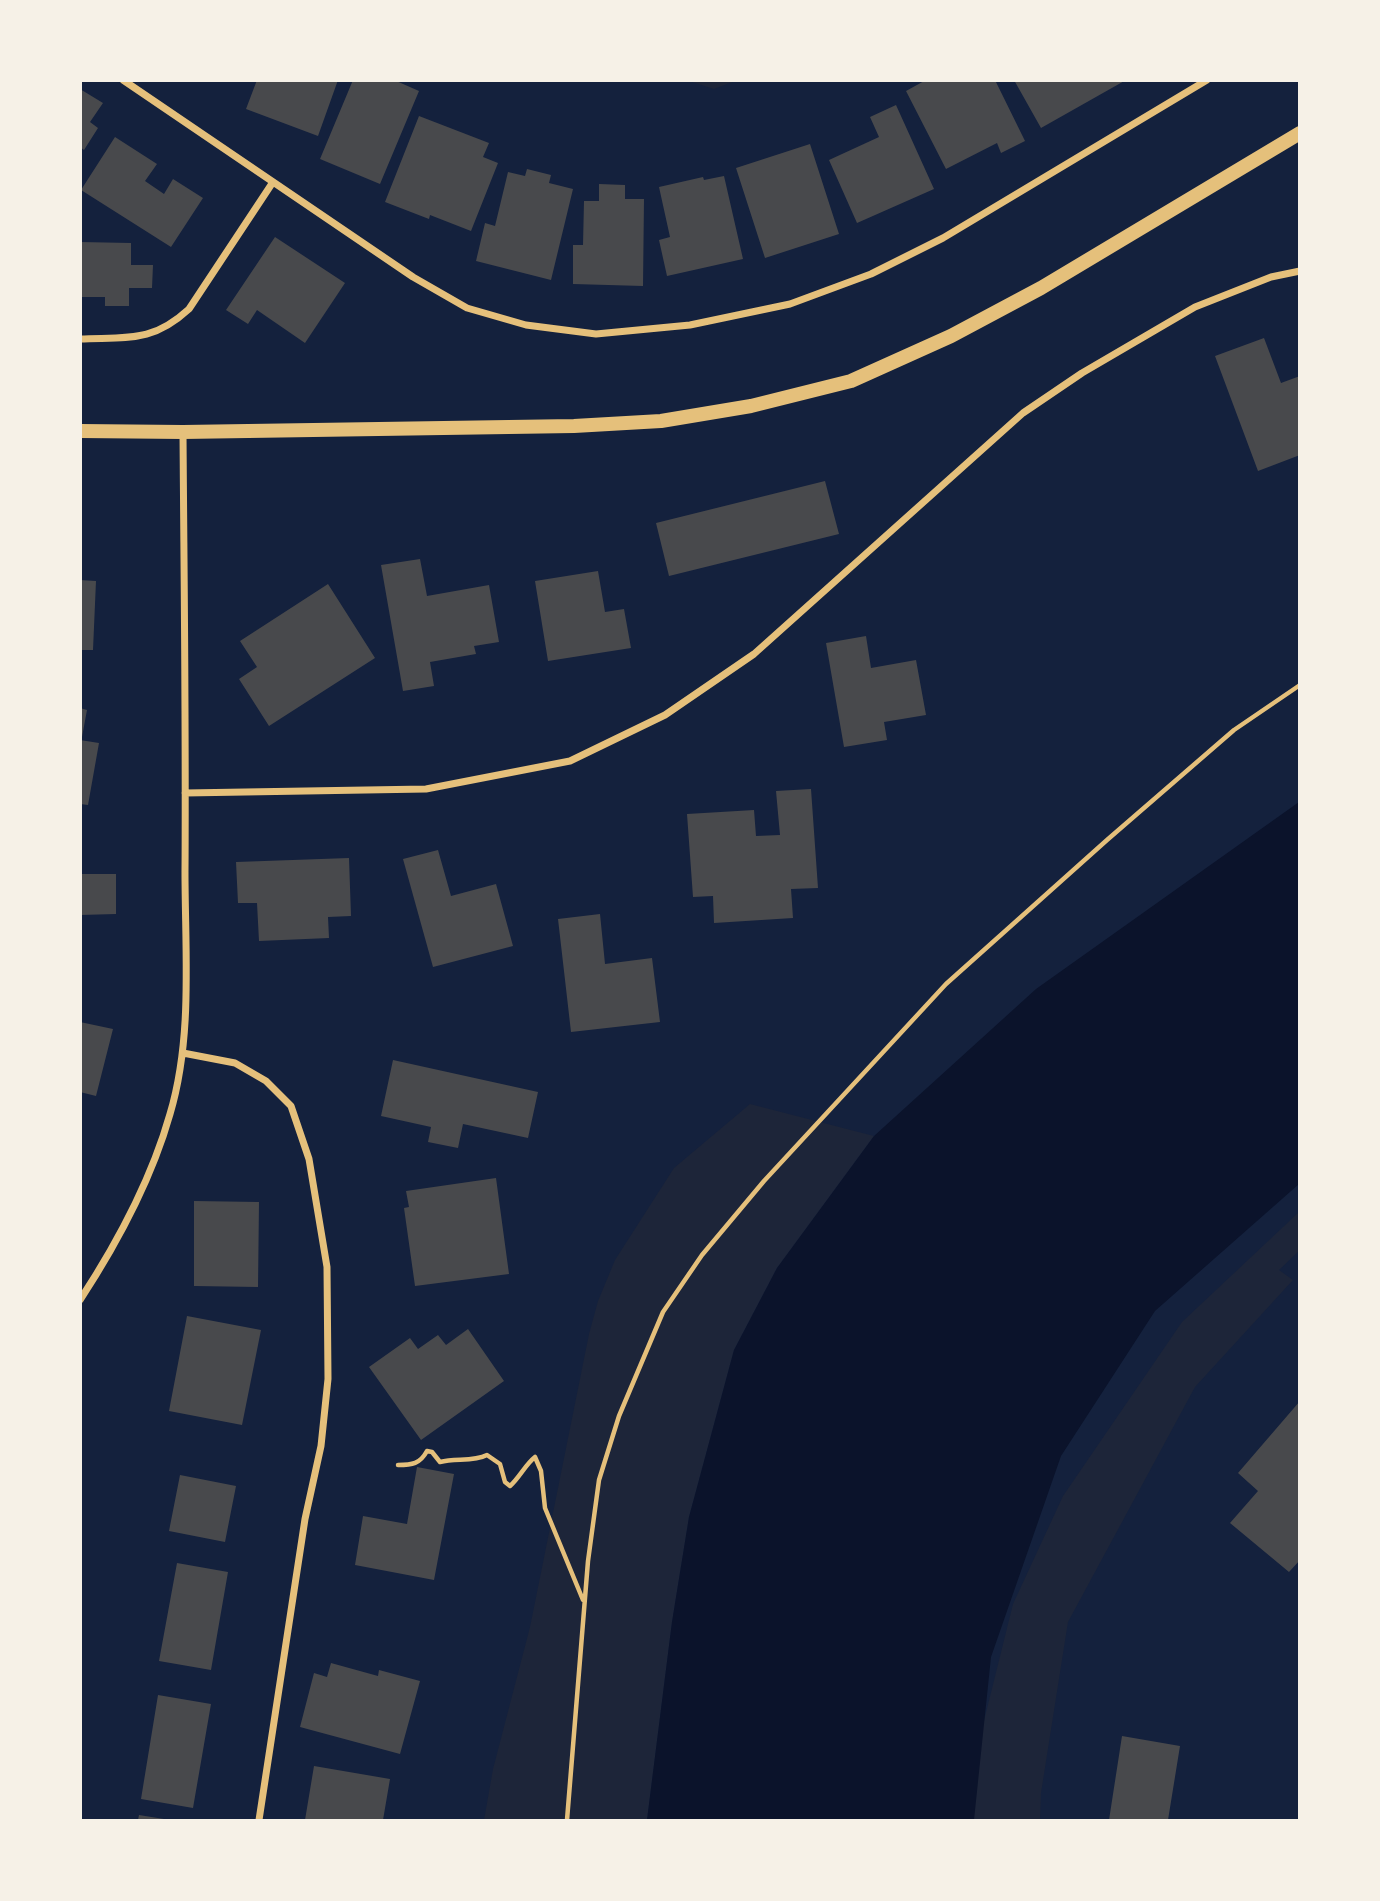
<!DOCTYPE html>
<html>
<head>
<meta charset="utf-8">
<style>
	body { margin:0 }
	#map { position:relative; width:1380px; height:1901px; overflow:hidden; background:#14213d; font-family:"Libre Baskerville",serif }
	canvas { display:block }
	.frame { position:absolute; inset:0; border:82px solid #f6f1e7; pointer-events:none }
</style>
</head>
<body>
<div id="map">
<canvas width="1380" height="1901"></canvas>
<div class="frame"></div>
</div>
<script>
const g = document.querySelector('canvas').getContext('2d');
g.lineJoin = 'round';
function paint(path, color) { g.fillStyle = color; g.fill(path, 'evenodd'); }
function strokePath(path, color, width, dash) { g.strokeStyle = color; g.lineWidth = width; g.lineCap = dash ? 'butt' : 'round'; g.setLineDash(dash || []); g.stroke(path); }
const green = new Path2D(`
	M689,81H735L714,89Z
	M750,1104L874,1136L777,1268L734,1350L689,1517L672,1622L647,1820H484L493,1769L530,1627L589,1334L598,1301L615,1260L674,1168Z
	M1299,1212V1251L1279,1270L1293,1280L1195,1387L1068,1622L1041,1793L1040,1820H967L968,1785L1013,1604L1063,1496L1182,1322Z`);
const water = new Path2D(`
	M1299,802V1184L1155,1311L1061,1456L991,1657L974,1820H647L672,1622L689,1517L734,1350L777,1268L874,1136L1036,989Z`);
const building = new Path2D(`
	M257,80H338L318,136L246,109Z
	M353,80H394L419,91L380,184L320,159Z
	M926,80H995L1025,141L1001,153L997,143L946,169L906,91Z
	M1014,80H1126L1041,128Z
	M80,89L103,103L90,122L98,128L84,150L80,147Z
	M896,105L934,189L857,223L829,160L879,137L870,117Z
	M419,116L489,143L483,157L498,163L471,231L430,215L429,219L385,202Z
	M115,137L157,164L145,181L164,194L173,179L203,198L171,247L81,190Z
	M810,144L839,234L765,258L736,168Z
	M527,169L551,175L549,183L573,189L551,280L476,261L485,223L495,226L508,172L525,176Z
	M724,176L743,259L667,276L659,240L670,237L659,187L703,177L704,180Z
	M599,184L625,185V199H644L643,286L573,284V245H583L584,201H599Z
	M275,237L345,283L305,343L257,310L248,324L226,310Z
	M80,242L131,243V265H153L152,288H129V306H105V297H80Z
	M1264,338L1281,383L1300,376V455L1258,471L1215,356Z
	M825,481L839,534L669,576L656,523Z
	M420,559L427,596L489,585L499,642L474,646L476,654L430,662L434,686L403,691L381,565Z
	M598,571L605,612L624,609L631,648L548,661L535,581Z
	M80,580L96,581L93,650H80Z
	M328,584L375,658L269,726L239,679L257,667L240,641Z
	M866,636L871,668L916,660L926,715L884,722L887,740L844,747L826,643Z
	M80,708L87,710L82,737H80Z
	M80,740L99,743L88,805L80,804Z
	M811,789L818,888L791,889L793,918L714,923L713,896L693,897L687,814L754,810L756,836L780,835L776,791Z
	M438,850L451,896L496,884L513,946L433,967L403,859Z
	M349,858L351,916L328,917L329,938L259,941L257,903H238L236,862Z
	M80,874H116V914L80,915Z
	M600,914L605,964L652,958L660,1022L571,1032L558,919Z
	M80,1022L113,1029L96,1096L80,1092Z
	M393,1060L538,1092L528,1138L463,1124L458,1148L428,1142L431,1127L381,1116Z
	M496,1178L509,1274L415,1286L404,1208L409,1207L406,1191Z
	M194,1201L259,1202L258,1287L194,1286Z
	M187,1316L261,1330L242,1425L169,1411Z
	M468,1329L504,1381L421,1440L369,1367L410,1338L418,1349L438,1335L446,1345Z
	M1300,1401V1560L1289,1572L1230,1523L1258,1491L1238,1473Z
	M417,1467L454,1474L434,1580L355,1565L363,1516L407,1524Z
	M180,1475L236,1486L225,1542L169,1531Z
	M177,1563L228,1572L211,1670L159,1661Z
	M331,1663L378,1676L379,1670L420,1681L400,1754L300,1727L314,1673L327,1677Z
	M158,1695L211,1704L193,1808L141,1799Z
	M1122,1736L1180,1746L1168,1820H1109Z
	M314,1766L390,1779L383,1820H305Z
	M139,1815L164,1819V1820H138Z`);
const path = new Path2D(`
	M398,1465C412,1465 420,1464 427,1451L432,1452L440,1462C456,1458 473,1462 487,1455L500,1464L505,1482L510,1486C520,1477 525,1465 535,1457L541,1471L545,1508L583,1600
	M567,1820L588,1561L599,1480L619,1416L663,1312L702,1255L764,1181L946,984L1107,840L1234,730L1300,685`);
const minor = new Path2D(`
	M123,80L413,277L467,308L526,325L596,334L690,325L790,304L871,274L943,238L1207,80
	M80,339C128,337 152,343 189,309L273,182
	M185,793L426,789L570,761L665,715L754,654L1023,413L1082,373L1195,307L1271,277L1300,271
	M183,1053L235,1063L266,1081L291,1106L309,1159L327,1267L328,1379L321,1446L305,1519L259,1820
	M80,1300C118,1242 151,1181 170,1114C193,1037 185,952 185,872C186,726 184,579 183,432`);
const secondary = new Path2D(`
	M80,431L183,432L574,426L661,421L751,406L851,381L951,336L1041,288L1300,133`);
paint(green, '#1d2539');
paint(water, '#0b132b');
paint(building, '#48494c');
strokePath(path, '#e5c07b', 4.5);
strokePath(minor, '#e5c07b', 7);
strokePath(secondary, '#e5c07b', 14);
</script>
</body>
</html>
